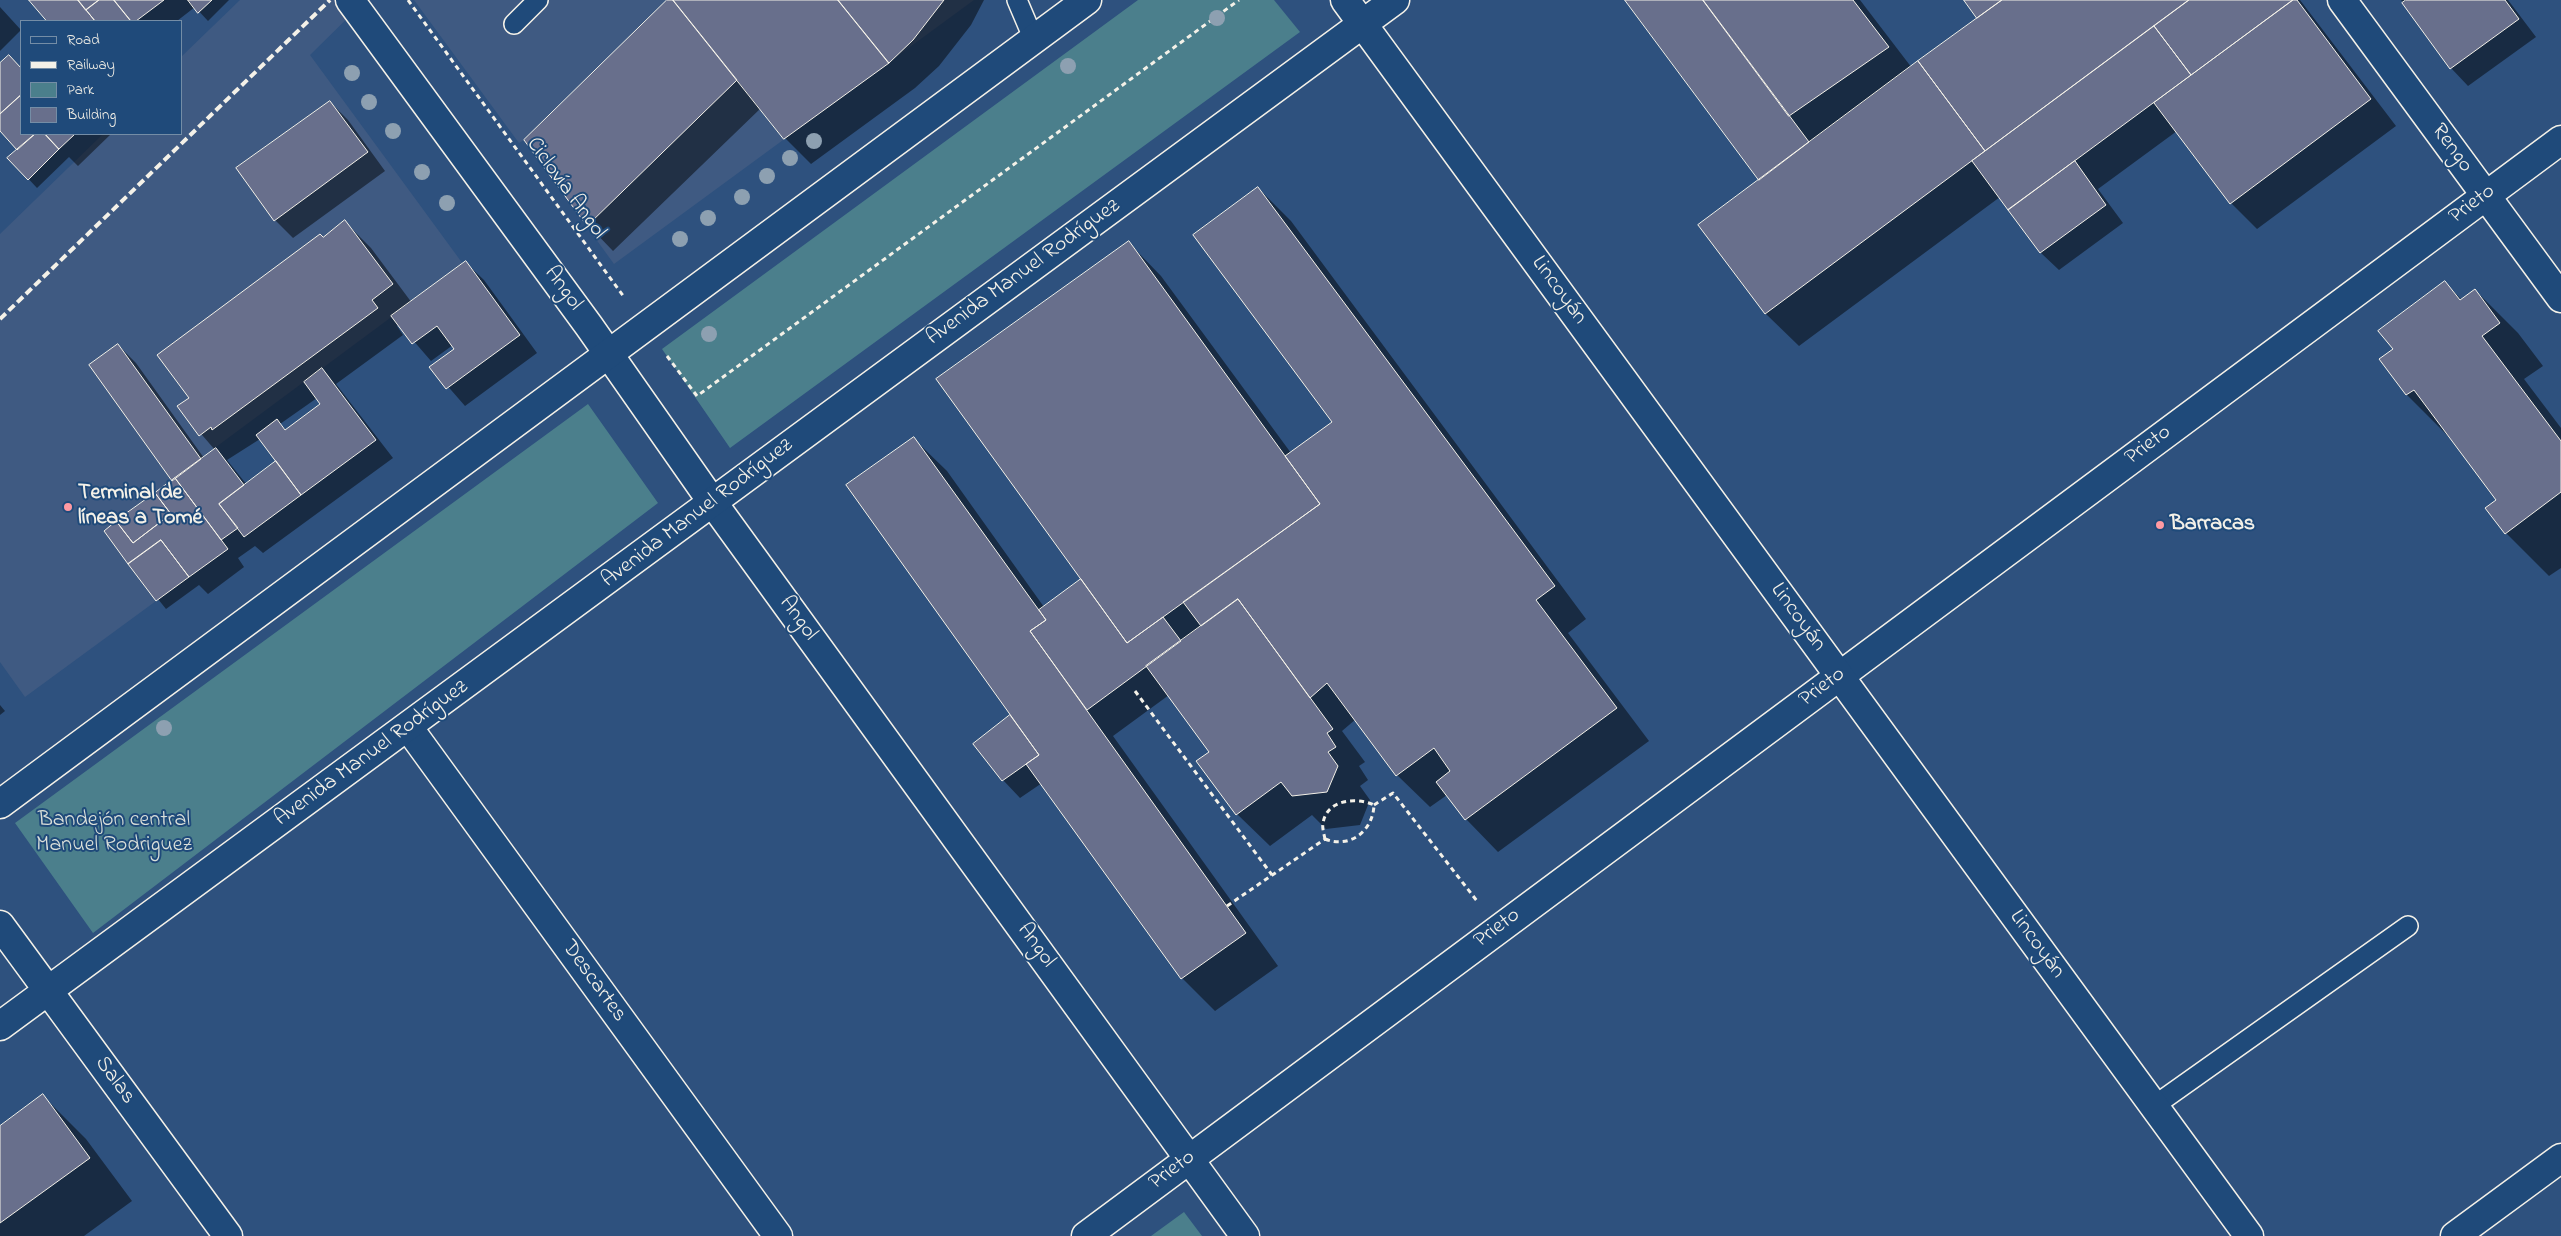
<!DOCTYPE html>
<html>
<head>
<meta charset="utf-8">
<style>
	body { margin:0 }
	#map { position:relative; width:2561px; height:1236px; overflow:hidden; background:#2e517e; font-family:"Indie Flower",sans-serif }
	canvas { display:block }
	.legend { position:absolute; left:20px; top:20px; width:162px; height:115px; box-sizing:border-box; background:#1f4a7a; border:1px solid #748da6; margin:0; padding:6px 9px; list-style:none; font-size:15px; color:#f4f1e8 }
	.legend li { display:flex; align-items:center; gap:10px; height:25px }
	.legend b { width:25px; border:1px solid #748da6 }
</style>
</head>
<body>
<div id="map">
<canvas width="2561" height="1236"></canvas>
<ul class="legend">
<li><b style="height:6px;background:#1f4a7a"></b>Road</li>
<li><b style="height:6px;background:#f4f1e8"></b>Railway</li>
<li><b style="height:14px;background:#4b7f8c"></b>Park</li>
<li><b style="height:14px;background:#686f8c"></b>Building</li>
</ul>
</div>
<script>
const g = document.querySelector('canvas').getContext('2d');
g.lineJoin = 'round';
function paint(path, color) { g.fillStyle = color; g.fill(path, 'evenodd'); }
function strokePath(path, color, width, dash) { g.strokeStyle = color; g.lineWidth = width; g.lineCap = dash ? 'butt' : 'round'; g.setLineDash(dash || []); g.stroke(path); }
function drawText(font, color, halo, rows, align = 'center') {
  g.font = font + ' "Indie Flower",sans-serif'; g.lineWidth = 4; g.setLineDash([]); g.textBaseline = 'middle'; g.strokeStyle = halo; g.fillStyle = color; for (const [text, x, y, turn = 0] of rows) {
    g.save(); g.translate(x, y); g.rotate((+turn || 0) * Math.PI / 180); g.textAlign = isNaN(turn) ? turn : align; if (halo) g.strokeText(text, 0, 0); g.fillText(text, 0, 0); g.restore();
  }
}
const built = new Path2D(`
	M240,0H366L310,55L463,264L104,530L156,601L25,697L0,662V234L103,134H181V57Z
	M414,0H974L614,264L524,140L519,143Z`);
const green = new Path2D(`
	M1138,0H1274L1300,32L730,448L662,349Z
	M588,404L658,503L93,933L15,823Z
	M1184,1212L1202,1236H1151Z`);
const shadow = new Path2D(`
	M31,0H229L208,21L195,7L177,21H49Z
	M669,0H984L971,25L939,66L915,88L811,164L785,138L761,108L613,251L588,225Z
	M1627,0H1860L1912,68L1979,18L1965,0H2300L2396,126L2257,229L2231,203L2177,131L2098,189L2123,223L2059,270L2041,253L2000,197L1799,346L1766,314L1700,225L1761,180Z
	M2401,0H2508L2536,37L2468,86L2451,68Z
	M0,7L21,30L0,51Z
	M9,57L21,68V134H111L78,166L69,157L37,188L9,158L19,150L0,130V65Z
	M330,102L348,120L385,171L293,238L275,220Z
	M1258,188L1291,221L1586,619L1568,633L1649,741L1498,852L1466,819L1447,795L1430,807L1397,775L1356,719L1342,731L1365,762L1359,766L1368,780L1360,786L1370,800L1360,825L1326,829L1312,815L1270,846L1237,814L1211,752L1169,695L1113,736L1278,966L1215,1011L1182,978L1042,783L1020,798L1003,780L1010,716L1014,720L914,439L947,471L1044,607L1081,581L1129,243L1161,276L1291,453L1334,422Z
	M345,222L371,248L412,303L466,263L484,280L537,353L465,406L431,367L456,349L453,345L431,361L399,324L397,326L403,335L336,384L393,458L263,553L255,546L238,558L244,567L208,594L199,585L166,609L129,563L173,481L118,345L136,363L204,458L215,450L178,407L190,398L323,238ZM317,398L322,404L286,430L280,424ZM260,439L278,462L247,485L227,460Z
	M2445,283L2462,300L2475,290L2518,333L2543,366L2524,379L2561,428V568L2549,576L2506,533L2487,508L2498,500L2450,438L2407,395L2380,360L2394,349Z
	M0,705L5,711L0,715Z
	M43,1096L86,1139L132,1201L84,1236H0V1127Z`);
const building = new Path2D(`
	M29,0H78L95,21H47Z
	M78,0H99L86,10Z
	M99,0H114L131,21H95L86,10Z
	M114,0H164L136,21H131Z
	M188,0H212L198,13Z
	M667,0H673L737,80L587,226L524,140Z
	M673,0H838L889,63L784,139Z
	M838,0H944L913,40L889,63Z
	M1625,0H1703L1809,142L1759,180Z
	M1703,0H1853L1889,47L1789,116Z
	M1964,0H2002L1977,18Z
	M2002,0H2189L1985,151L1918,61Z
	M2189,0H2293L2191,75L2154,26Z
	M2293,0H2297L2371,99L2230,204L2154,103Z
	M2406,0H2505L2519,19L2450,69L2402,3Z
	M2154,26L2191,75L2008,210L1972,161Z
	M9,55L21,68V95L0,114V63Z
	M1918,61L1985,151L1765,314L1698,225Z
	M21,95V134H35L17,150L0,131V114Z
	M330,101L368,152L274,221L236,168Z
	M35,134H45L59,149L28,180L7,158Z
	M45,134H75L59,149Z
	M2075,161L2106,205L2040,253L2008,210Z
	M1258,187L1555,586L1536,600L1617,708L1465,820L1436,782L1450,771L1434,748L1396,776L1327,683L1310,698L1238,599L1201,626L1183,602L1320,504L1285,456L1332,422L1193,235Z
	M345,220L393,284L372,300L378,308L212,430L211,427L199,436L177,406L189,398L157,355L320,234L323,237Z
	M1129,241L1320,504L1127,643L936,379Z
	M466,261L520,335L446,389L429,367L454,349L437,326L412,344L391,316Z
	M2445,281L2460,300L2475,289L2500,323L2482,336L2561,441V492L2505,534L2485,508L2496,500L2414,390L2406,395L2379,359L2393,349L2378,331Z
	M118,344L201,459L172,481L89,365Z
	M322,368L376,440L301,495L256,435L277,419L285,430L320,404L304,382Z
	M914,437L1046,620L1030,631L1246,933L1181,979L1026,764L1039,755L846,485Z
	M216,448L244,485L219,504L238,528L221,540L175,478Z
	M276,461L301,495L244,537L219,504Z
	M175,478L228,549L189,577L161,540L128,564L104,531L116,521L133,543L171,514L155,493Z
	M155,493L171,514L133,543L116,521Z
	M161,540L189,577L156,601L128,564Z
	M1081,579L1127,643L1163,617L1181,641L1087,710L1030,631L1046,620L1039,610Z
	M1238,599L1333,729L1327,733L1336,747L1328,752L1338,766L1327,792L1292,796L1281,782L1236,815L1196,761L1209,752L1146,666Z
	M1010,715L1039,755L1002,781L973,744Z
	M43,1094L90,1158L0,1223V1126Z`);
const path = new Path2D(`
	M408,0L624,297
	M667,356L697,396L1239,0
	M1135,691L1272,875
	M1374,805L1393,793L1477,901
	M1325,839C1324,834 1322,828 1323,823C1327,799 1357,797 1374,805
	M1325,839C1350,849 1373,831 1374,805
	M1227,906L1325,839`);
const lane = new Path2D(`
	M1017,0L1034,40
	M514,24L538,0
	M2154,1106L2408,926`);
const street = new Path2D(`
	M350,0L589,326L713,503L1245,1236
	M408,727L778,1236
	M1086,1236L2561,140
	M2455,1236L2561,1158`);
const secondary = new Path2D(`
	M1345,0L2249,1236
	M2342,0L2561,298
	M0,804L1087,0
	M0,925L228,1236
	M0,1026L1395,0`);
const rail = new Path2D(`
	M0,319L330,0`);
const trees = [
	[1217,18],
	[1068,66],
	[352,73],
	[369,102],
	[393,131],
	[814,141],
	[790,158],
	[422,172],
	[767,176],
	[742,197],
	[447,203],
	[708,218],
	[680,239],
	[709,334],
	[164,728]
];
const markers = [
	[68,507,5,"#ff9aa2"],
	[2160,525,5,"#ff9aa2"]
];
const streetNames = [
	["Rengo",2451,149,54],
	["Ciclovía Angol",565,189,54],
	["Prieto",2473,205,-37],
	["Avenida Manuel Rodríguez",1024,273,-36],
	["Angol",562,289,54],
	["Lincoyán",1558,291,54],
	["Prieto",2149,446,-37],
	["Avenida Manuel Rodríguez",698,514,-37],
	["Lincoyán",1797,618,54],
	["Angol",797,619,54],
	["Prieto",1823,688,-37],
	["Avenida Manuel Rodríguez",372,754,-36],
	["Prieto",1498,929,-37],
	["Lincoyán",2036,945,54],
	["Angol",1035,946,54],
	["Descartes",593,982,54],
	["Salas",114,1081,54],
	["Prieto",1173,1171,-37]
];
const poiNames = [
	["Terminal de",78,494],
	["líneas a Tomé",78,519],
	["Barracas",2170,525]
];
const parkNames = [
	["Bandejón central",114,821],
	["Manuel Rodriguez",114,846]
];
paint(built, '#3f5a82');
paint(green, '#4b7f8c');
paint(shadow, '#0007');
paint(building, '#686f8c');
strokePath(building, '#f4f1e8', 1);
strokePath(lane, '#f4f1e8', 22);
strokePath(street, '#f4f1e8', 31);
strokePath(secondary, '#f4f1e8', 31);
strokePath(path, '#f4f1e8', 3, [5, 4]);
strokePath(lane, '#1f4a7a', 19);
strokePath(street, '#1f4a7a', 28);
strokePath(secondary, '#1f4a7a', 28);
strokePath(rail, '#f4f1e8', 4, [8, 4]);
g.fillStyle = '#8da0b1';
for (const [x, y] of trees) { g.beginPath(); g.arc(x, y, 8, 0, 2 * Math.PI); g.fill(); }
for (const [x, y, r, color] of markers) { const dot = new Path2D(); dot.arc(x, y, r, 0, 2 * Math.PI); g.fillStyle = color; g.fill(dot); strokePath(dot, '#1f4a7a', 2); }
drawText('22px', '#f4f1e8', '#1f4a7a', streetNames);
drawText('bold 22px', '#f4f1e8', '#1f4a7a', poiNames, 'left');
drawText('22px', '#dbe0da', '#1f4a7a', parkNames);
</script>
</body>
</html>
